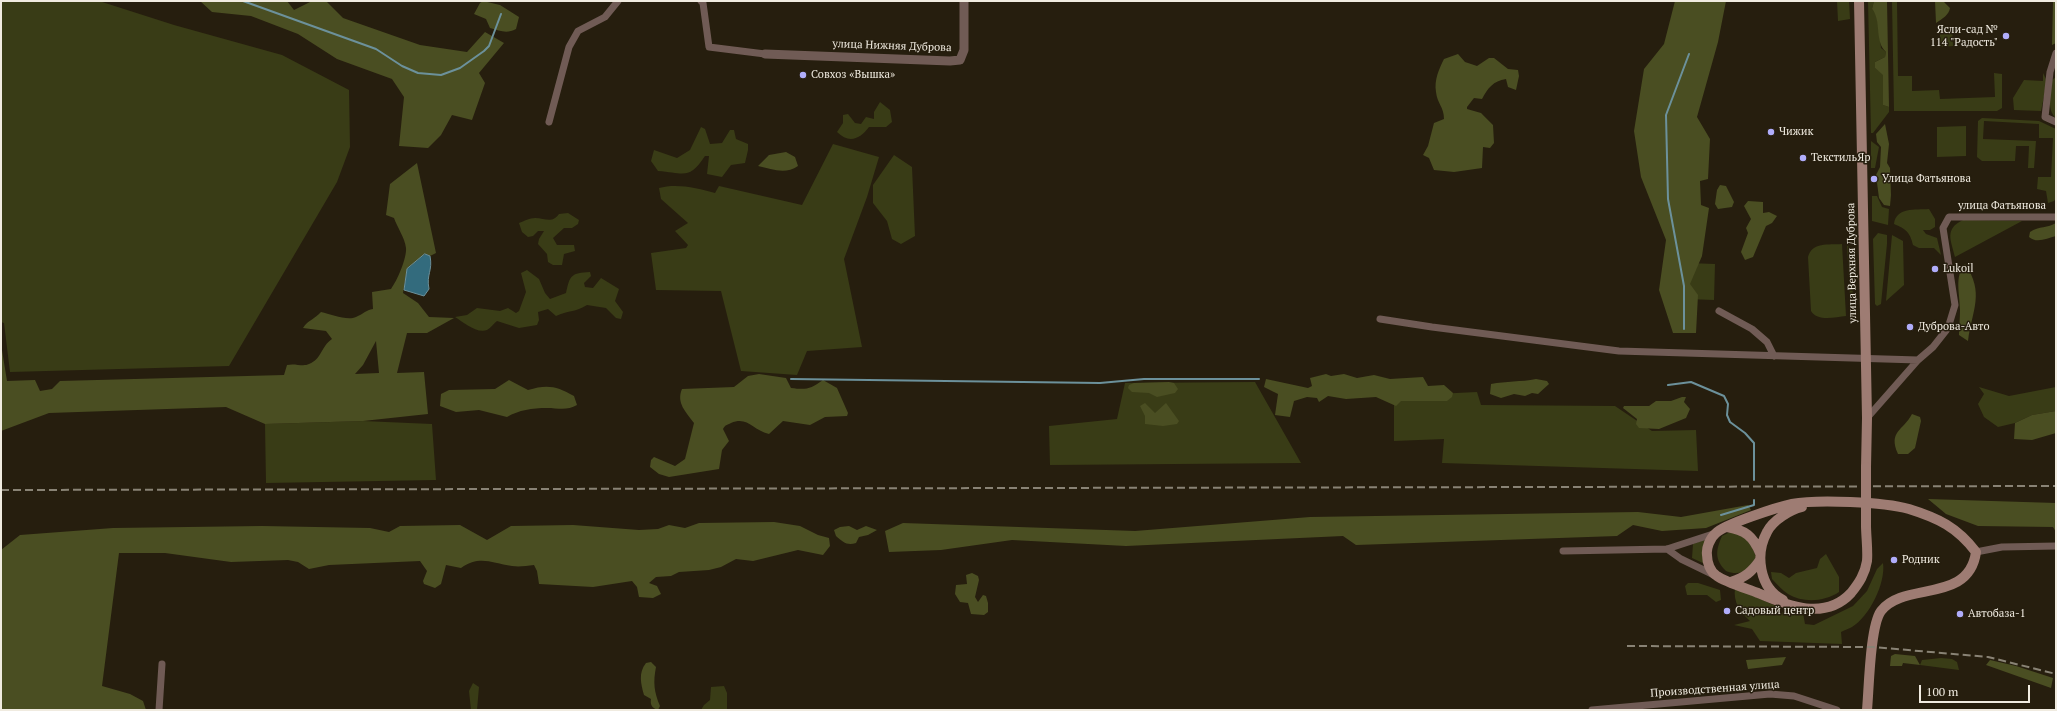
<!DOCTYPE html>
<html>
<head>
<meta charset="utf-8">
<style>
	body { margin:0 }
	#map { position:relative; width:2057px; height:711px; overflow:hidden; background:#261e0e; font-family:"PT Serif",serif }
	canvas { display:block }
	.frame { position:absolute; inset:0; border:2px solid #f0ebe0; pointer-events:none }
	.scale { position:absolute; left:1919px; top:685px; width:111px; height:18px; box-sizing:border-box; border:2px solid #f0ebe0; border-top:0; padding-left:5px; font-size:12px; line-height:14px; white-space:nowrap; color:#f0ebe0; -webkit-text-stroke:3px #261e0e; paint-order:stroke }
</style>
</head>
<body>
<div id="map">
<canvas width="2057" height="711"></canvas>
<div class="frame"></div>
<div class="scale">100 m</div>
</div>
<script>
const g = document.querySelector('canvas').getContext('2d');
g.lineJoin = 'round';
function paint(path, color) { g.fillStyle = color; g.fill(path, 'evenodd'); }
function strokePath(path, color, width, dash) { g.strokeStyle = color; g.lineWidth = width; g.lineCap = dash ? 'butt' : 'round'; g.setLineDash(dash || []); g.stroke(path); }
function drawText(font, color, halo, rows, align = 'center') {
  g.font = font + ' "PT Serif",serif'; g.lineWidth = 3; g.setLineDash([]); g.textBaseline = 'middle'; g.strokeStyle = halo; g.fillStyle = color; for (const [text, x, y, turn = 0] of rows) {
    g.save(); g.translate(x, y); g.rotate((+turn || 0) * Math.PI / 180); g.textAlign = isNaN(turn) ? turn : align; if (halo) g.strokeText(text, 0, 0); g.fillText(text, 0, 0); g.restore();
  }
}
const green = new Path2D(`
	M1,1H99L174,25L282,55L349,90L350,147L337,182L229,366L10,372L4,323L1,322Z
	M1837,1H1849L1850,19L1838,21Z
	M1868,1H1874L1872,9L1877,15L1881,48L1886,52L1885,57L1875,62V68L1883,74V105L1889,107V112L1873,133H1871Z
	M1892,1H1897L1898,76H1912V91L1939,90L1940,99L1995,97L1994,73L2002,74V108L1997,111H1894Z
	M1952,26L1953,46L1940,47V27Z
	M2043,73L2047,81L2041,111L2014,110L2013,98L2024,80L2043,81Z
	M2056,77V118C2046,110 2051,91 2052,80Z
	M880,102L890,110L892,122L886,127H869C860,139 849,144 837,132L843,123V115L848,114L855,123L861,124L866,117L874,119V112Z
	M1982,118L2039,121L2056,129V198L2054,201L2048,203L2046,191L2037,189L2038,177H2051L2053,138H2039V124L1984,121L1983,139L2036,141L2034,168H2028L2029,146H2016L2015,161H1982L1977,157L1978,121Z
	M1966,126V156L1937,157V127Z
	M701,127L705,129L710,144L722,143L730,130H734L736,139L748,144V150L745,163L731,165L722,177L707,174L709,156H705C689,180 685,173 658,171L651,161L654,150L677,158L690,150Z
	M1871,141L1879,147L1875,168H1871Z
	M833,144L879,157L867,197L844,259L862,347L807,351L797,375L741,371L721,291L656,290L651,253L686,248L688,245L675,231L688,223L661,199L659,188C676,183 698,188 715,193L719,186L802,205Z
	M894,155L912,167L915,236L901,244L892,239L887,221L873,203V185Z
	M1872,196H1877L1882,207L1889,209L1888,225L1872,221Z
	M1929,209L1935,219V227L1930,230H1923L1926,234L1937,238L1941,255L1934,248H1919L1913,245C1910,232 1906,229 1894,224C1896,207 1915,210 1929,209Z
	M568,213L579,220L578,224L572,228H564L553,238L557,245H574L575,251L564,254L562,265H553L548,262L547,254L538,244L539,239L544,231H538L533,236L528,237L522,232L519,223C524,221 530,218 535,218C545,218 552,224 559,214Z
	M1963,220L2022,221L1955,257C1951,240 1944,229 1963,220Z
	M1878,233L1887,235V244L1881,304L1877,306L1875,304L1873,239Z
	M1892,235L1903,241L1904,285L1886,301Z
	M1842,244L1846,316C1835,317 1818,322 1811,311L1808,257C1812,242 1828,245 1842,244Z
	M1847,245L1852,251L1853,307L1851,314Z
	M1688,263L1715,264L1714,300L1687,299Z
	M527,270L539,279L545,293L550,299L566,293C570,275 571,273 590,272L591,276L584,283L585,287L593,288L601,278L619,289L615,301L623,312L621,319L616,318L606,308L587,305C574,313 568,310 556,316L548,309L538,312L539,320L537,325L519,328L497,321C494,323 491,328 487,330C477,334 463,322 455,317L467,315L477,308L500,311L508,308L516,313L519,311L526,292L521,273Z
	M1255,382L1301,463L1050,465L1049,426L1117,419L1125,383Z
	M1979,387L2009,396L2056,387V411L2032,415L2015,423L1998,427L1984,417L1978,404L1984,394Z
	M1477,392L1481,405L1615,406L1652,431L1696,430L1698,471L1442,463L1444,439L1394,441V396Z
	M363,421L432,424L436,480L266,483L265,424Z
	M1730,532L1748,537L1756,557C1750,569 1741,577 1726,571C1714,559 1716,550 1722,536Z
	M1707,539L1705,564L1692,558L1693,544Z
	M1826,554L1839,577V592C1824,602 1803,603 1788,594C1782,590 1777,584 1772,579L1771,572L1781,573L1789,578L1796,573L1817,568L1820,559Z
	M1883,563C1886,583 1869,617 1852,627C1849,629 1844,630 1841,632L1842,644L1760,641L1752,629L1734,625L1750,621C1740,612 1733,602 1735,588L1778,607L1780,614L1787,610L1803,613L1805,624L1814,625L1853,606L1867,591L1877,569Z
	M1688,583H1698L1720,590L1721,600L1716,602L1707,595H1687L1685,586Z
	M1941,658L1952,659L1957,662L1959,670L1920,665L1922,660Z
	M473,683L479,687L477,710H471L469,691Z
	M724,686L727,693V710H701L704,705L710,700L711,687Z`);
const forest = new Path2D(`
	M200,1H287L294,10L312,1H326L343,18L420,45L467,52L485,32L504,43L479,73L485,83L472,120L452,115L441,135L428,148L399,146L404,97L392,79L337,59L298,34L251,16L212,12Z
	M483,1L500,5L519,17L516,29C507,34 500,31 490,28L486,19L474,14L480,3Z
	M1675,1H1726L1718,42L1697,117L1710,139L1708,179L1700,181L1701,205L1709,208L1702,256L1690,284L1698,295L1696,333H1673L1659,290L1666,240L1641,177L1634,131L1644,69L1664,44Z
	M1874,1H1887L1889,107L1883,105V75L1875,68V62L1885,57L1886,52C1874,41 1882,21 1872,9Z
	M1935,1L1944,2L1950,8C1949,15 1942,19 1936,23Z
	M2053,1H2056V43L2052,45Z
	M1458,54L1465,62L1477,66L1489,58H1494L1508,69L1518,70L1519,76L1516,90L1508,87L1506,79C1493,81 1488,88 1482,99L1474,98L1467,107V109L1481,113L1493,125L1494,143L1490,148L1483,147L1482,168L1454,172L1434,170L1429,158L1423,155L1428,146L1434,123L1444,119C1444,107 1437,103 1436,92C1434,80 1439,69 1444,59Z
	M1885,124L1889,144L1887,163L1890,168L1891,195L1890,206L1884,205L1879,198L1876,175L1880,167L1881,147L1877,142L1876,134Z
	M786,152L795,157L798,166C785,175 772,169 758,166L769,155Z
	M417,163L436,253L430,256L425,254L407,269L403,293L418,303L429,317L454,318L427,333H407L397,373L424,372L428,414L363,421L265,424L226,407L49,413L1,431V344L7,381L35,380L40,391L52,389L60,381L284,375L287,365C295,363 303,367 309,364C322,359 321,346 332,339L326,331L303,328C308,320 315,319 321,312C331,314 347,321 356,317C363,314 366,310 373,309L372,292L391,289C397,281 407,258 406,248C405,238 397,227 394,218L386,215L390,184ZM376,341L379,373L355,374L363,365Z
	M1720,185L1726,186L1734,202L1732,207L1718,209L1715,204L1717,190Z
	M1748,201L1763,202V213L1769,212L1777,216L1772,223L1766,226L1753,257L1745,260L1741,252L1748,233L1746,228L1751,219L1744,206Z
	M2056,223V236C2047,238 2037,244 2029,237L2030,232C2039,226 2048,228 2056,223Z
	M1965,264C1985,293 1972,310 1968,341L1959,335C1959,327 1960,318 1960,310C1960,294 1954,276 1965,264Z
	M759,374L786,378L791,388C807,390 810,389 823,380L837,388L848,413L847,416L825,417L810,425L783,421L769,434C752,430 748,416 731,423C727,425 725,425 723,429L729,441L722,450L719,469L669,477L659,474L650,467L651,460L654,457L675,466L685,459L694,423C686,412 676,403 682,389L734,387L748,376Z
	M1326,374L1331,376L1344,374L1357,378L1374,375L1390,379L1423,377L1428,386L1444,385L1453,393L1452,397L1447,401H1401L1396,406L1376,397L1346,399L1328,396L1319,402L1317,398L1307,397L1294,401L1290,417L1275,415L1278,394L1264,387L1266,379L1308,388L1312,386L1310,378Z
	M1536,379L1547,381L1549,384L1538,394L1532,393L1525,396L1514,394L1501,398L1490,394L1491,384C1506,381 1521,382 1536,379Z
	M509,380L528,390C547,384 557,386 574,396L577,405C567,411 558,408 547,408C532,408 519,410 507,417L479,410L456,412L440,406L441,394L449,390L495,389Z
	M1169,382L1174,383L1178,389L1175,393L1157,397L1149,393L1132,392L1128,388L1129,385L1134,383Z
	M1682,397H1686L1684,402L1690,409L1686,418L1659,429L1639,428L1636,424L1637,419L1623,408L1624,406H1649L1656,401H1671Z
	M1145,403L1155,413L1166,403L1179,421L1177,424L1163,426L1145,424V416L1140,406Z
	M2056,411V433L2032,440L2014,439L2015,423L2032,415Z
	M1912,414L1920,417L1921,421L1915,448L1908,454H1898C1888,431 1903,431 1912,414Z
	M1928,499L2056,503V532L2053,527L1978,526L1946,514Z
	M1748,505L1751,510L1706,528L1662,531L1633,525L1617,536L1356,545L1343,536L1126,546L1012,540L941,550L889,552L885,531L903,523L1135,531L1310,517L1638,512L1681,517Z
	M774,522L800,526L818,535L829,538L830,546L823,555L798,550L753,561L736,559L721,567L709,570L679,572L671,576L656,577L649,583L657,586L661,594L653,598L639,597L637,587L632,581L593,587L539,584L537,571L534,565C526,566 519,567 512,566C491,563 480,555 461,568L446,565L441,584L435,588L424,584L423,581L427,571L420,561L329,565L309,569L298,562L288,560L231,562L165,553H119L102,686L130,694L143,701L146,710H1V550L20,535L113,528L262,526L370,528L389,532L400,526L460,525L487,540L511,526L573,525L639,530L658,529L669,525L685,528L699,523Z
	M849,526L857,530L866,526L877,530L868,535L859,537L856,543C847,546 843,542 836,536L834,530L840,527Z
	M972,573L978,576L979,580L975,597L978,602L983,595L986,596L988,603V612L984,615L971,614L968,603L960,602L955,594L956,585L967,584L966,575Z
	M1895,654L1915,656L1920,665L1903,663L1902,666H1890L1891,656Z
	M1786,657L1782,665L1748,669L1746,660Z
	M1990,660L2016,666L2053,678L2051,688L1986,665Z
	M651,662L656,667C653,682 654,692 660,706L658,710C652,708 650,705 651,699L644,695C641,684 638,673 646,663Z`);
const water = new Path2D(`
	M425,254L430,256C433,271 426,274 429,289L424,296L404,290L407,269Z`);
const stream = new Path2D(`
	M243,1L376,49L402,66L418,73L441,75L460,68L484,51L489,46L501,14
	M1684,329V286L1668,199L1666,115L1689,54
	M791,379L1100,383L1144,379H1259
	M1668,385L1691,382L1724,396L1728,404L1727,415L1730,422L1745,433L1754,443V480
	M1721,515L1754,505V500`);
const minor = new Path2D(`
	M701,1L703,3L709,47L765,54
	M2056,53L2050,72L2045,117L2056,122
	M549,122L569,47L578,31L605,17L618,1
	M1719,311L1752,329L1767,342L1774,356
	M1380,319L1432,327L1619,351L1918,360L1933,347L1948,328L1955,305L1943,228L1949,217H2056
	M1867,418L1918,360
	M1667,549L1681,559L1714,575
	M1563,551L1667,549L1716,533
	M1976,552L2002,547L2056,546
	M159,710L162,664
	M1592,710L1770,694L1794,696L1837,710`);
const tertiary = new Path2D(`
	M765,54L950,61L960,60L964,50V1`);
const secondary = new Path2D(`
	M1859,1L1867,418L1866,467
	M1866,525C1866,536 1868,550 1867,561C1865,574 1859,583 1851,593C1825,621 1788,606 1758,593C1748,589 1725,582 1717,576C1710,572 1707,562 1707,555C1706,548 1710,538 1716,533C1725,524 1778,507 1792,504C1817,499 1884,502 1909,509C1938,518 1957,527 1976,552C1969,604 1904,581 1881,611C1870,626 1869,689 1867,710
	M1727,527C1745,530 1753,536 1760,553
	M1731,582C1745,577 1752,572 1760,560
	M1783,600C1759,588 1755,554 1767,532C1773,520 1790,510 1802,507`);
const rail = new Path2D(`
	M1,490L2056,486
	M1627,646L1873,647L1988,657L2056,674`);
const secondaryBridge = new Path2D(`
	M1866,467V525`);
const markers = [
	[2006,36,4,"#b0adfa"],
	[803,75,4,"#b0adfa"],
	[1771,132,4,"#b0adfa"],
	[1803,158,4,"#b0adfa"],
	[1874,179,4,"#b0adfa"],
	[1935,269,4,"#b0adfa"],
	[1910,327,4,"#b0adfa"],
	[1894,560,4,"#b0adfa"],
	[1727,611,4,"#b0adfa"],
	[1960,614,4,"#b0adfa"]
];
const poiNames = [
	["Ясли-сад №",1998,30,"right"],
	["114 \"Радость\"",1998,43,"right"],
	["Совхоз «Вышка»",811,75],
	["Чижик",1779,132],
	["ТекстильЯр",1811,158],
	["Улица Фатьянова",1882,179],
	["Lukoil",1943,269],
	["Дуброва-Авто",1918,327],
	["Родник",1902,560],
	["Садовый центр",1735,611],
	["Автобаза-1",1968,614]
];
const streetNames = [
	["улица Нижняя Дуброва",892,46,2],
	["улица Фатьянова",2002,206],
	["улица Верхняя Дуброва",1852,263,-91],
	["Производственная улица",1715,689,-4]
];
paint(green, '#393c16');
paint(forest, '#4a4e22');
paint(water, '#336b7d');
strokePath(water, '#6c919b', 1);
strokePath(stream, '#6c919b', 2);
strokePath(minor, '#705b55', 7);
strokePath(tertiary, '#705b55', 9);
strokePath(secondary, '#9e7c73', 10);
strokePath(rail, '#898375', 2, [8, 4]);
strokePath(secondaryBridge, '#9e7c73', 10);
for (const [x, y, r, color] of markers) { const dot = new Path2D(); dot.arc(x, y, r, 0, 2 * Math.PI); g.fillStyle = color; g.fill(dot); strokePath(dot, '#261e0e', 1.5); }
drawText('11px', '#f0ebe0', '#261e0e', poiNames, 'left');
drawText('11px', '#f0ebe0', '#261e0e', streetNames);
</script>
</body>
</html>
